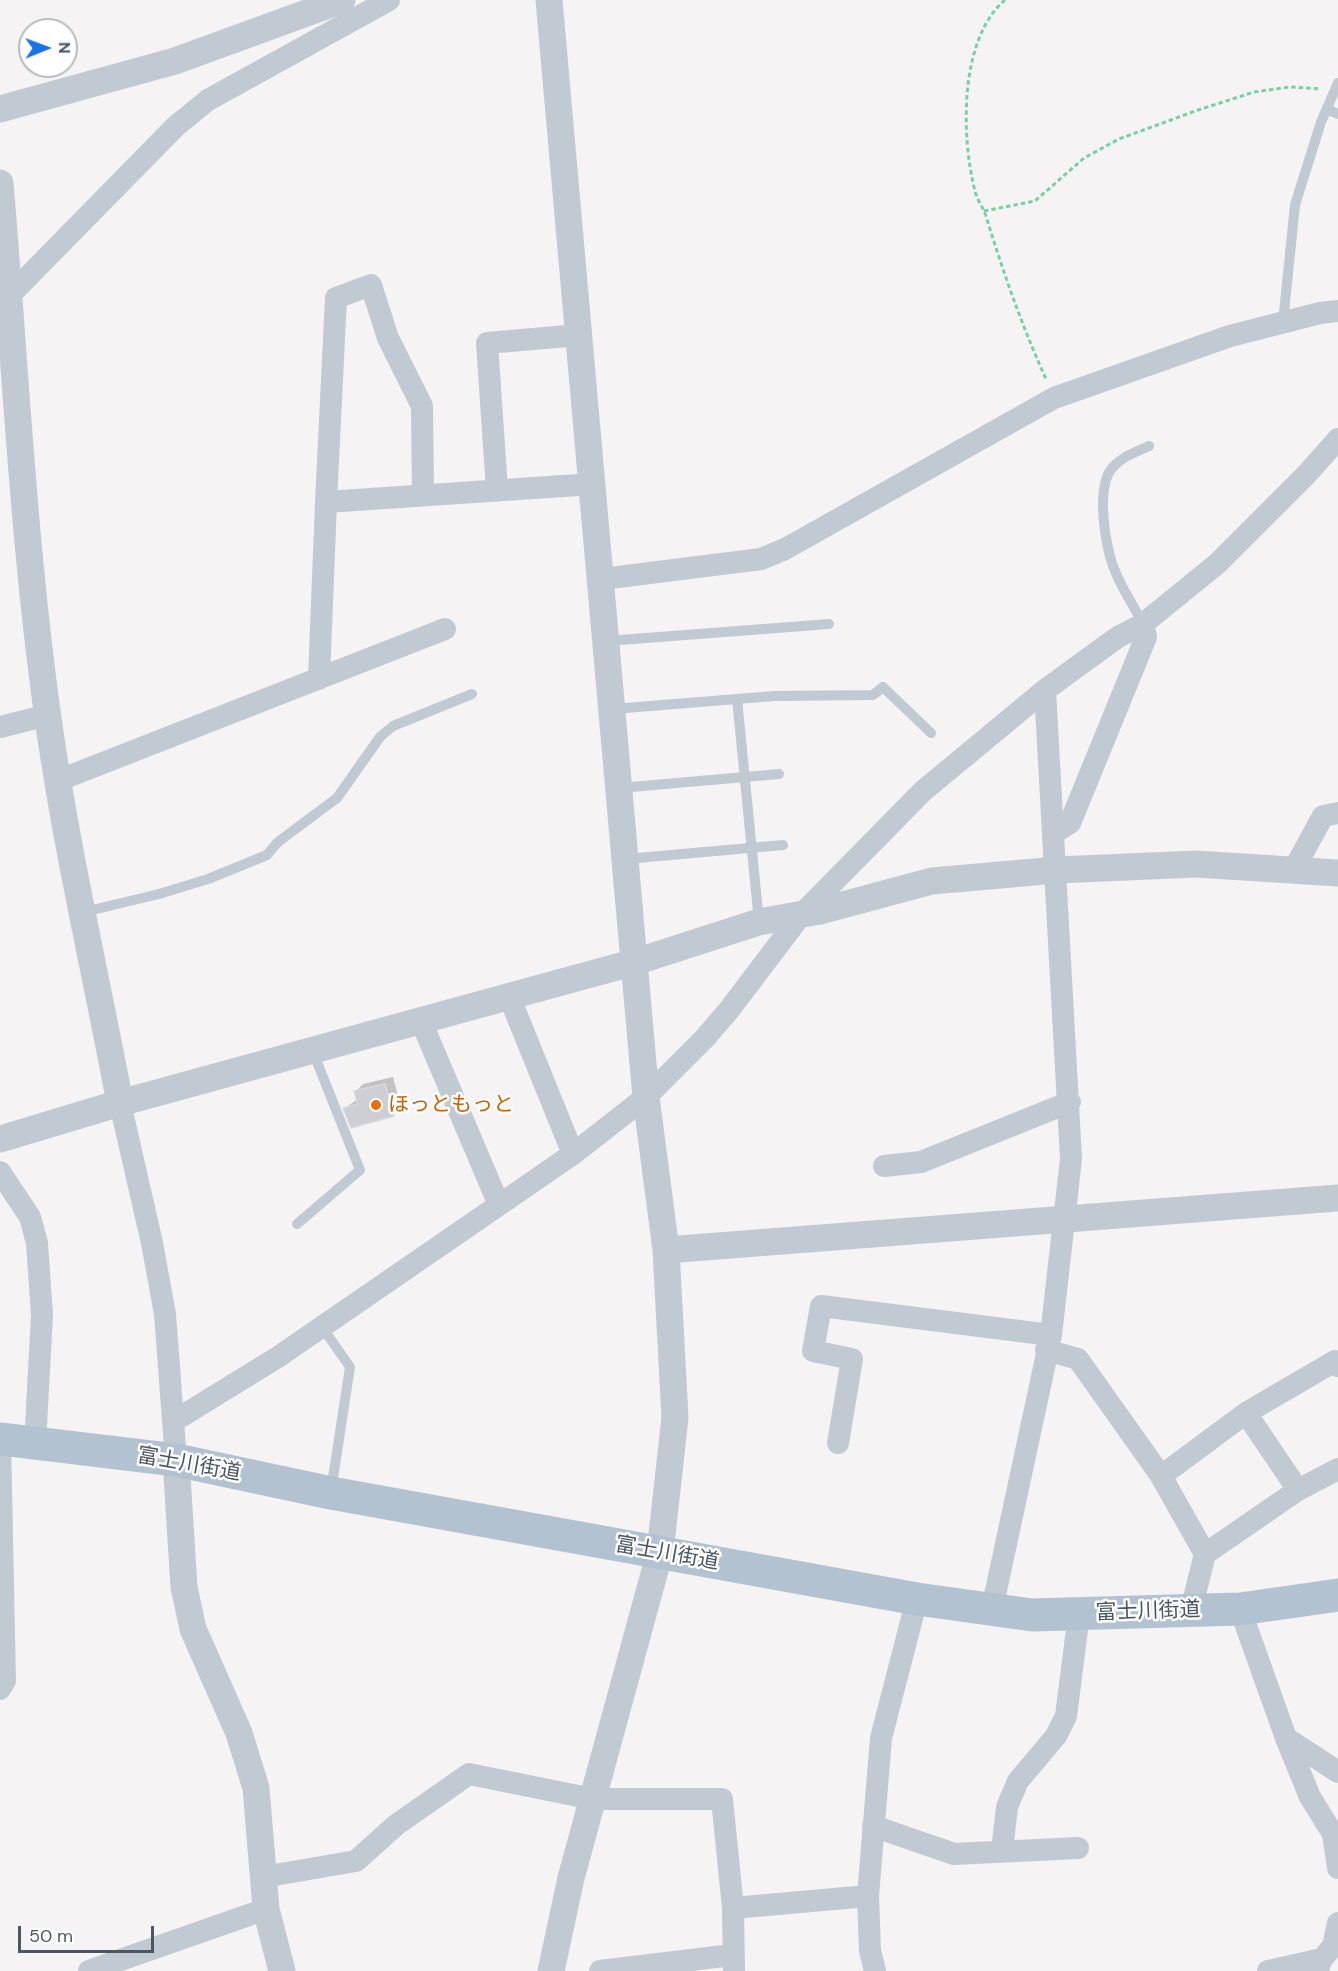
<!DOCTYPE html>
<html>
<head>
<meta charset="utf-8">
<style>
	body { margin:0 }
	#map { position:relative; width:1338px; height:1971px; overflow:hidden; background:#f5f3f3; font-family:"DM Sans",sans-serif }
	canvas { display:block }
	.north { position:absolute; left:18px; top:18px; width:60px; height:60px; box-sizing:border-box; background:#fff; border:2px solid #b7bbc0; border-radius:50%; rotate:89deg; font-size:16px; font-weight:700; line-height:24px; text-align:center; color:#4a5661 }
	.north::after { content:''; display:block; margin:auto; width:21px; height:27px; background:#1a73e8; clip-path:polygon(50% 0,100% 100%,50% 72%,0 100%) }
	.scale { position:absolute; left:18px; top:1926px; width:136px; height:27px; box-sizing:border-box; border:3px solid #4a5661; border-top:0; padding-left:8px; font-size:18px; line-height:21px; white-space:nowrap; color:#4a5661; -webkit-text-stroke:4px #fff; paint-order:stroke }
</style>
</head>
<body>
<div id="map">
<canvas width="1338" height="1971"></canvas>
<div class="north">N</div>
<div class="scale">50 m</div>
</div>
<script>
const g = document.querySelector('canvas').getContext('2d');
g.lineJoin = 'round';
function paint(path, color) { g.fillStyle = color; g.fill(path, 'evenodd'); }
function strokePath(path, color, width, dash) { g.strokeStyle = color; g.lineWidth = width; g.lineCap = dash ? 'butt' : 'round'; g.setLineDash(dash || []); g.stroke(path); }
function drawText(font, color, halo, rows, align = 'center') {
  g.font = font + ' "DM Sans","Noto Sans JP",sans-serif'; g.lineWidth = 5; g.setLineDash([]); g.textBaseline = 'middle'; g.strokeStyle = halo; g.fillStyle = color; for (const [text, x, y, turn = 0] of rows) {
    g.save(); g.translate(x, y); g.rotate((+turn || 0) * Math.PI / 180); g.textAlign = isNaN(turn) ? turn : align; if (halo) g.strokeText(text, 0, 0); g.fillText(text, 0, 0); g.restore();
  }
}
const shadow = new Path2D(`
	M393,1077L401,1108L393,1115L345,1108L358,1099L356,1091L363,1084Z`);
const building = new Path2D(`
	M385,1084L394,1116L351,1128L343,1108L358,1104L354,1091Z`);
const path = new Path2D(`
	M1005,0C959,39 961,137 975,191C977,200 983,207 986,216C1003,272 1022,326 1046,379
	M984,211L1035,201L1084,158L1119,139L1198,110L1254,92L1290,87L1321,89`);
const service = new Path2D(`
	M1327,109L1338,114
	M1283,322L1295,205L1321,122L1338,83
	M1143,624C1134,606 1122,589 1115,571C1105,548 1095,486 1113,467C1123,456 1136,452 1149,446
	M607,641L829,624
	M737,699L759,922
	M613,709L774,696L873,695L883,687L931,733
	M620,788L779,774
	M626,859L783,845
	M84,912L159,894L208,879L267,855L278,842L337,798L380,737L393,726L472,694
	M297,1224L360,1170L313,1052
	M322,1327L350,1367L331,1491`);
const minor = new Path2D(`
	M9,296L176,126L208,100L389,0
	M497,490L487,343L579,335
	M326,502L336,298L371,285L388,338L422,406L423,495
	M602,579L761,559L785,549L1054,398L1230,336L1320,313L1338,311
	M319,679L326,502L593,484
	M0,727L48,715
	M57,781L445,629
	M1054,833L1070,823L1146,637L1143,624
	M1294,869L1323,816L1338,813
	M509,996L573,1154
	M421,1021L499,1205
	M120,1103L152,1243L165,1314L176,1460
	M884,1166L921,1162L1070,1102
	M0,1172L30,1217L37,1243L42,1315L35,1444
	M1046,1350L1078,1359L1161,1476L1205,1554
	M1246,1413L1298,1490
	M174,1421L278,1357L499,1205L573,1154L646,1097L704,1039L729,1010L801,915L923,791L1045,690L1118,637L1143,624L1218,563L1306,475L1338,439
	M838,1443L852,1359L813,1351L821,1306L1051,1335
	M1161,1476L1246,1413L1335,1361L1338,1366
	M992,1609L1051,1335L1071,1159L1045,690
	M1240,1609L1286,1738L1338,1772
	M1191,1610L1205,1554L1298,1490L1338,1469
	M0,1689L5,1681L0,1439
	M1286,1738L1310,1797L1333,1834L1338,1868
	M873,1826L954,1854L1078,1848
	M1002,1851L1007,1807L1018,1781L1056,1736L1066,1716L1079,1614
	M263,1877L356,1861L396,1825L469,1774L593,1799H722L733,1908L868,1896
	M733,1908L734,1971
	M89,1971L266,1909
	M600,1971L732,1955
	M875,1971L870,1951L868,1896L881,1738L917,1599
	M1268,1971L1322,1959
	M1317,1971L1322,1959L1333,1946L1338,1923`);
const tertiary = new Path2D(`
	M549,0L646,1097L666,1250L675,1418L660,1552L571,1878L551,1971
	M0,109L175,61L342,0
	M0,183C15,361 23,540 48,718C66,847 96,975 120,1103
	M0,1139L120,1103L635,962L759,922L820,911L932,881L1057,870L1196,864L1338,873
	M666,1250L1338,1198
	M176,1460L184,1587L193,1629L239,1733L256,1788L266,1909L282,1971`);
const primary = new Path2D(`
	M0,1439L176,1460L331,1493L917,1599L1032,1615L1240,1609L1338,1595`);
const markers = [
	[376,1105,6,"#e8710a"]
];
const foodNames = [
	["ほっともっと",388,1105]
];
const streetNames = [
	["富士川街道",189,1465,10],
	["富士川街道",667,1554,10],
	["富士川街道",1148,1612,-2]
];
paint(shadow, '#0003');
paint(building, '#cdcfd5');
strokePath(building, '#d7d9de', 1.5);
strokePath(path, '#7ad0a6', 3, [4.5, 3]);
strokePath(service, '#c1cad2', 10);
strokePath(minor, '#c1cad2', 22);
strokePath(tertiary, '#c1cad2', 27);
strokePath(primary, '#b3c2d1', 33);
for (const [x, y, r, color] of markers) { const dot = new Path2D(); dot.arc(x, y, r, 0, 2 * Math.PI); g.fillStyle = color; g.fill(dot); strokePath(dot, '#fff', 2); }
drawText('21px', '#c56008', '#fff', foodNames, 'left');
drawText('21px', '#4a5661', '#fff', streetNames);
</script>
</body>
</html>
